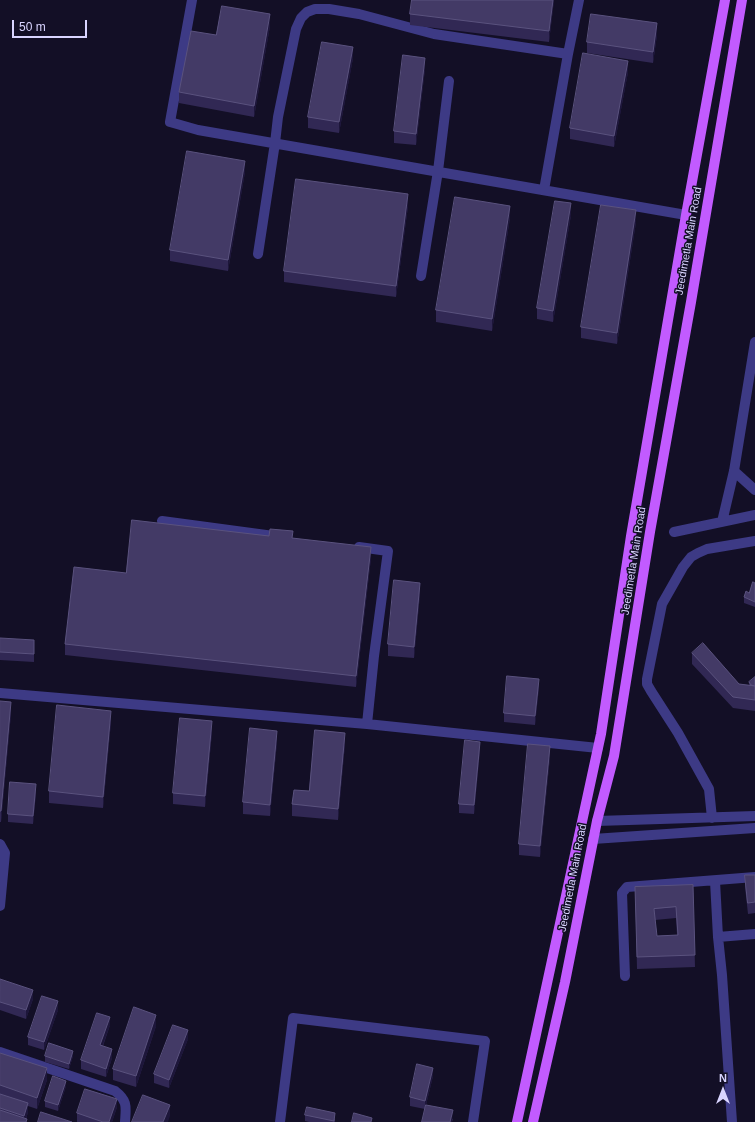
<!DOCTYPE html>
<html>
<head>
<meta charset="utf-8">
<style>
	body { margin:0 }
	#map { position:relative; width:755px; height:1122px; overflow:hidden; background:#130f26; font-family:Arial,sans-serif }
	canvas { display:block }
	.north { position:absolute; left:703px; top:1070px; width:40px; height:40px; -webkit-text-stroke:3px #130f26; paint-order:stroke; rotate:0deg; font-size:11px; font-weight:700; line-height:16px; text-align:center; color:#d9d4ff }
	.north::after { content:''; display:block; margin:auto; width:14px; height:18px; background:#d9d4ff; clip-path:polygon(50% 0,100% 100%,50% 72%,0 100%) }
	.scale { position:absolute; left:12px; top:20px; width:75px; height:18px; box-sizing:border-box; border:2px solid #d9d4ff; border-top:0; padding-left:5px; font-size:12px; line-height:14px; white-space:nowrap; color:#d9d4ff; -webkit-text-stroke:3px #130f26; paint-order:stroke }
</style>
</head>
<body>
<div id="map">
<canvas width="755" height="1122"></canvas>
<div class="north">N</div>
<div class="scale">50 m</div>
</div>
<script>
const g = document.querySelector('canvas').getContext('2d');
g.lineJoin = 'round';
function strokePath(path, color, width, dash) { g.strokeStyle = color; g.lineWidth = width; g.lineCap = dash ? 'butt' : 'round'; g.setLineDash(dash || []); g.stroke(path); }
function paint(path, color) { g.fillStyle = color; g.fill(path, 'evenodd'); }
function drawText(font, color, halo, rows, align = 'center') {
  g.font = font + ' Arial,sans-serif'; g.lineWidth = 3; g.setLineDash([]); g.textBaseline = 'middle'; g.strokeStyle = halo; g.fillStyle = color; for (const [text, x, y, turn = 0] of rows) {
    g.save(); g.translate(x, y); g.rotate((+turn || 0) * Math.PI / 180); g.textAlign = isNaN(turn) ? turn : align; if (halo) g.strokeText(text, 0, 0); g.fillText(text, 0, 0); g.restore();
  }
}
const minor = new Path2D(`
	M192,0L170,122L198,130L686,215
	M544,190L568,54L579,0
	M258,254L275,143L278,117L296,29L301,18L307,12L315,9H329L359,14L434,34L568,54
	M421,276L438,171L449,81
	M734,471L755,490
	M162,521L281,537
	M722,522L734,471L755,342
	M674,532L755,515
	M359,547L388,551L374,656L367,724
	M0,693L367,724L598,748
	M712,818L709,789L678,733L651,691L647,684V679L662,604L683,567L691,557L698,553L707,549L755,541
	M597,821L755,816
	M593,839L755,828
	M0,844L5,853L0,906
	M715,881L718,937
	M625,976L622,893L627,887L755,877
	M0,1052L115,1091C128,1101 126,1107 125,1122
	M280,1122L293,1018L485,1041L473,1122
	M732,1122L722,975L718,937L755,934`);
const major = new Path2D(`
	M517,1122L601,734L631,536L686,215L725,0
	M533,1122L565,982L597,821L614,756L650,532L691,302L742,0`);
const wall = new Path2D(`
	M412,0H554L549,42L410,25V14Z
	M270,26L254,117L179,103V92L216,35Z
	M657,35L653,63L587,53V42Z
	M353,58L339,133L308,128V117Z
	M425,69L416,145L394,143V131Z
	M628,72L614,147L570,139V128Z
	M245,172L228,271L170,261V250Z
	M408,206L396,297L284,282V271Z
	M571,215L553,322L537,319V308Z
	M510,218L492,331L436,322V310Z
	M636,222L617,344L581,338V327Z
	M293,538L371,558L356,687L65,655V644L126,573Z
	M755,583V607L744,603V597L749,593Z
	M420,594L414,658L388,656V644Z
	M0,638L34,648V662L0,660Z
	M692,653L739,684L749,685V682L755,677V711L733,708L692,664Z
	M539,687L535,725L504,722V713Z
	M0,701L11,714L1,822H0Z
	M111,722L103,808L49,803V791Z
	M212,732L205,807L173,804V793Z
	M277,742L270,816L243,814V802Z
	M345,744L338,820L292,816V804L309,791Z
	M480,750L474,814L459,813V804Z
	M550,757L540,857L519,855V844Z
	M36,793L33,824L8,822V814Z
	M745,875H755V913L748,914L745,887Z
	M693,885L695,967L637,969L635,887ZM676,918L677,935L657,936L655,920Z
	M0,979L33,999L26,1019L0,1010Z
	M58,1010L44,1050L28,1045V1037Z
	M110,1025L103,1046L112,1058L106,1077L81,1069V1060Z
	M156,1026L136,1087L113,1080V1069Z
	M188,1039L169,1088L154,1083V1074Z
	M0,1053L47,1080L37,1109L28,1106V1112L26,1119L27,1122H0Z
	M45,1056H73L69,1069L45,1062Z
	M433,1076L426,1105L453,1119L452,1122H422L425,1109L410,1106V1097Z
	M66,1086L58,1111L45,1107V1101Z
	M117,1107L112,1122H77V1113Z
	M305,1115L335,1119V1122H309L305,1121Z`);
const shadedWall = new Path2D(`
	M553,0H554L549,42V31Z
	M270,14V26L254,117V106Z
	M657,23V35L653,63V52Z
	M353,47V58L339,133V122Z
	M425,58V69L416,145V134Z
	M628,61V72L614,147V136Z
	M245,161V172L228,271V260Z
	M408,194V206L396,297V286Z
	M571,203V215L553,322V311Z
	M510,206V218L492,331V319Z
	M636,210V222L617,344V333Z
	M371,547V558L356,687V676Z
	M420,583V594L414,658V647Z
	M539,679V687L535,725V716Z
	M11,702V714L1,822V811Z
	M111,711V722L103,808V797Z
	M212,721V732L205,807V796Z
	M277,731V742L270,816V805Z
	M345,733V744L338,820V809Z
	M480,742V750L474,814V805Z
	M550,746V757L540,857V846Z
	M36,784V793L33,824V816Z
	M33,990V999L26,1019V1010Z
	M58,1001V1010L44,1050V1042Z
	M156,1015V1026L136,1087V1076Z
	M110,1017V1025L100,1053V1045Z
	M188,1030V1039L169,1088V1080Z
	M112,1049V1058L106,1077V1069Z
	M73,1051V1056L69,1069V1064Z
	M47,1068V1080L37,1109V1098Z
	M433,1068V1076L425,1109V1101Z
	M66,1081V1086L58,1111V1105Z
	M117,1099V1107L112,1122H109Z
	M28,1103V1112L25,1122H24V1116Z
	M170,1105V1116L168,1122H163Z
	M453,1110L452,1122H450Z`);
const building = new Path2D(`
	M412,0H553L549,31L410,14Z
	M222,6L270,14L254,106L179,92L191,31L216,35Z
	M591,14L657,23L653,52L587,42Z
	M322,42L353,47L339,122L308,117Z
	M583,53L628,61L614,136L570,128Z
	M403,55L425,58L416,134L394,131Z
	M187,151L245,161L228,260L170,250Z
	M296,179L408,194L396,286L284,271Z
	M455,197L510,206L492,319L436,310Z
	M555,201L571,203L553,311L537,308Z
	M601,205L636,210L617,333L581,327Z
	M132,520L269,536L270,529L293,531L292,538L371,547L356,676L65,644L74,567L126,573Z
	M394,580L420,583L414,647L388,644Z
	M753,582L755,583V602L744,597L746,591L749,593Z
	M0,638L34,640V654L0,652Z
	M703,643L739,684L755,686V700L733,697L692,653Z
	M507,676L539,679L535,716L504,713Z
	M755,677V686L751,685L749,682Z
	M0,701L11,702L1,811H0Z
	M57,705L111,711L103,797L49,791Z
	M180,718L212,721L205,796L173,793Z
	M250,728L277,731L270,805L243,802Z
	M315,730L345,733L338,809L292,804L294,790L309,791Z
	M465,740L480,742L474,805L459,804Z
	M528,744L550,746L540,846L519,844Z
	M10,782L36,784L33,816L8,814Z
	M745,875H755V902L748,903Z
	M693,885L695,955L637,957L635,887ZM676,907L678,935L657,936L654,909Z
	M0,979L33,990L26,1010L0,1002Z
	M42,996L58,1001L44,1042L28,1037Z
	M134,1007L156,1015L136,1076L113,1069Z
	M97,1013L110,1017L100,1045L112,1049L106,1069L81,1060Z
	M173,1025L188,1030L169,1080L154,1074Z
	M49,1043L73,1051L69,1064L45,1056Z
	M0,1053L47,1068L37,1098L0,1085Z
	M417,1064L433,1068L425,1101L410,1097Z
	M53,1076L66,1081L58,1105L45,1101Z
	M85,1089L117,1099L109,1122H103L77,1113Z
	M0,1094L28,1103L24,1116L0,1108Z
	M143,1095L170,1105L163,1122H132Z
	M426,1105L453,1110L450,1122H422Z
	M307,1107L335,1113L334,1121L305,1115Z
	M0,1110L27,1119L26,1122H0Z
	M41,1112L72,1122H38Z
	M354,1113L372,1118L371,1122H352Z`);
const streetNames = [
	["Jeedimetla Main Road",689,241,-80],
	["Jeedimetla Main Road",634,561,-81],
	["Jeedimetla Main Road",573,878,-79]
];
strokePath(minor, '#3d3a85', 10);
strokePath(major, '#c25bff', 10);
paint(wall, '#312854');
paint(shadedWall, '#1d163a');
paint(building, '#433a66');
strokePath(building, '#5a527e', 1);
drawText('11px', '#d9d4ff', '#130f26', streetNames);
</script>
</body>
</html>
